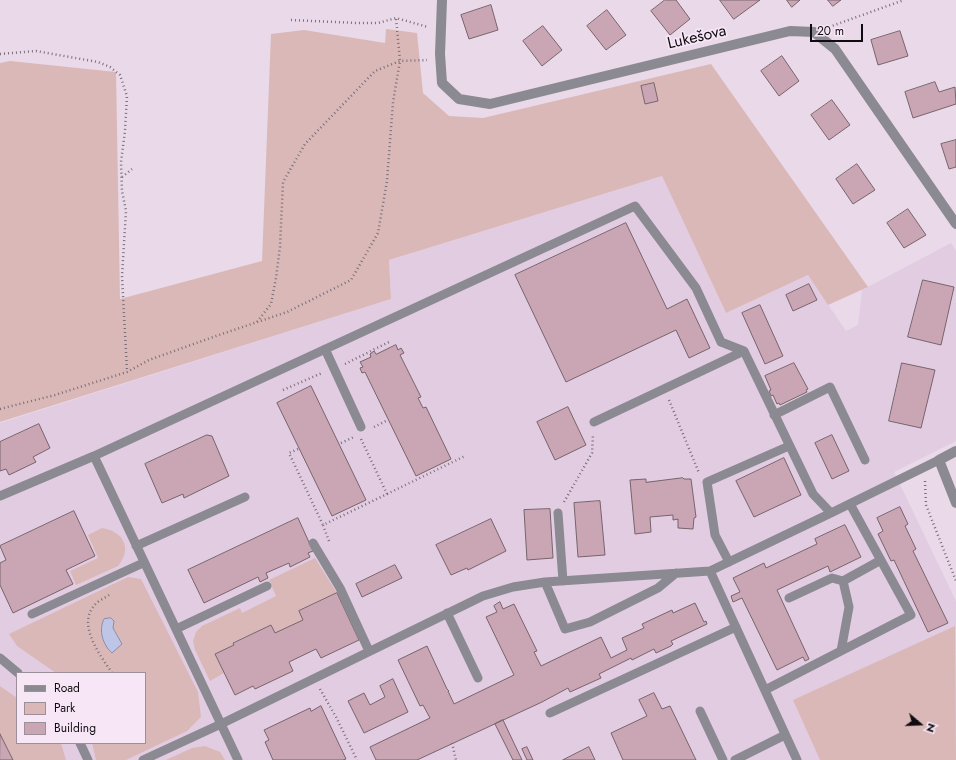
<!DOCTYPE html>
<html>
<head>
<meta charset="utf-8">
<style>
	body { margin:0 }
	#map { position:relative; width:956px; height:760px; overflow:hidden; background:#e9d9e9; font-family:Jost,sans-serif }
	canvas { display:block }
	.legend { position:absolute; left:16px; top:672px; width:130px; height:72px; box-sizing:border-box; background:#f7e7f6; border:1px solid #9b8f9a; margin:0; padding:5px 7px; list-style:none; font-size:12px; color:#100b10 }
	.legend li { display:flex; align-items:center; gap:8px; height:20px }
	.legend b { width:20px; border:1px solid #9b8f9a }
	.north { position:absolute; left:900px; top:704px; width:40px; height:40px; -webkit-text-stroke:3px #f7e7f6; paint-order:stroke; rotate:109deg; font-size:11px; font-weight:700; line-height:16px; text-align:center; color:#100b10 }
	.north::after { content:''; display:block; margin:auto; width:14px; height:18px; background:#100b10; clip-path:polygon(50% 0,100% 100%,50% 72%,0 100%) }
	.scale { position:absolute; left:810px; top:24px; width:53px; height:18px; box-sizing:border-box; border:2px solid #100b10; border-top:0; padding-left:5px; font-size:12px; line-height:14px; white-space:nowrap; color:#100b10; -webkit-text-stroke:3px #f7e7f6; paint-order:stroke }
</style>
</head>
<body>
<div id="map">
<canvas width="956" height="760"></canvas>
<ul class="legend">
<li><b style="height:5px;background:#8b8991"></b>Road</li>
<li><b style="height:11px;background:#dab8b8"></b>Park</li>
<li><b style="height:11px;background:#caa6b4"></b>Building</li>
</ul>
<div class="north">N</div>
<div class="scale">20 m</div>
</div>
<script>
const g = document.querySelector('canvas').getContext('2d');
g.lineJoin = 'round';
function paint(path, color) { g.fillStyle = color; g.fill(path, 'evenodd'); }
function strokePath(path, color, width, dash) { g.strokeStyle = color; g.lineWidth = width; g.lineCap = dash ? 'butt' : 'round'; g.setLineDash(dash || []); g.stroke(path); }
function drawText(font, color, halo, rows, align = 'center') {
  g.font = font + ' Jost,sans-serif'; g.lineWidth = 3.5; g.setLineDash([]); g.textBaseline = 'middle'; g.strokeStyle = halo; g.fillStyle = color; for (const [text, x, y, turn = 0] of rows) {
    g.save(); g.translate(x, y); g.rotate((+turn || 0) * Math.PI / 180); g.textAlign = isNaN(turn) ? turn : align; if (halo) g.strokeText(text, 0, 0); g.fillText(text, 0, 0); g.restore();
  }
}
const built = new Path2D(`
	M662,176L726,313L808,275L846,331L858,325L862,290L951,243L956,251V441L894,472L956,601V760H0V423L391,299L389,260ZM17,673H145V743H17Z`);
const green = new Path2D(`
	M386,29L417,33L423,93L449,116L483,118L711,64L868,287L828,305L808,275L726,313L662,176L389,260L391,299L0,422V63L10,61L116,72L120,299L262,261L271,34L304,30L385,43ZM654,83L658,101L645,104L641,86Z
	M102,528C123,531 133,548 118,566L76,585L70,571L98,558L88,535Z
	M315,558L337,593L299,611L303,620L275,633L271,625L233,642L234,645L215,654L224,673L210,681L195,650L193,641L196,632L202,626L240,608L242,613L276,596L269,580Z
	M128,577L141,579L198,692L201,717L187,731L126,760H96L92,743H145V673H56L17,646L9,634ZM113,628L119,637L101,633Z
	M955,626L956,760H820L793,700Z
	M0,686L17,698V743H61L66,760H13L0,734Z
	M205,746L220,752L225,760H166L192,748Z`);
const water = new Path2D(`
	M111,618L114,621L113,628L122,644L112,653C103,645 98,630 104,619Z`);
const building = new Path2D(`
	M665,0H676L690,19L670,35L651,11Z
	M720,0H760L734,19Z
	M787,0H800L792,7Z
	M828,0H841L833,6Z
	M491,5L498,30L469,39L461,15Z
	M607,10L626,35L606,50L587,26Z
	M543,26L562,50L542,66L523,41Z
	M900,31L908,56L878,65L871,40Z
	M782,56L799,81L779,96L761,71Z
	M935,82L939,92L955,87L956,104L913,118L905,92Z
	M654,83L658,101L645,104L641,86Z
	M832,100L850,125L829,140L811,115Z
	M956,140V167L949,169L941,144Z
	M857,164L875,190L853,204L836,179Z
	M908,209L926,235L904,248L887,223Z
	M626,223L667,309L687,299L710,348L689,358L676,330L566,382L515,275Z
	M923,280L954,287L941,345L908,337Z
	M809,284L817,300L793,311L786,295Z
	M760,305L783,356L765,364L742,313Z
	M396,345L398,350L401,348L404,353L400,355L421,397L418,398L423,408L426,407L451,459L416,476L365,372L362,373L360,368L363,367L360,362L371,357L370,354L374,351L376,354Z
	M794,363L808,389L806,390L807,392L780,405L779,403L777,404L773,395L771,396L769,391L771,390L765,376Z
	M902,363L935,370L921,428L889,421Z
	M311,386L366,500L332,516L277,403Z
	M568,407L586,445L555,460L537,422Z
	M39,424L50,448L33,457L36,462L9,475L6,469L0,471V442Z
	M207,435L212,436L229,476L184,498L183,494L162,503L145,464Z
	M832,435L849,471L832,479L815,443Z
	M784,458L801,495L754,517L736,481Z
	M683,478L684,479H691L696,517L694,518L693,529L678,528V519L673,520V515L650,517L651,532L635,534L630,480L646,479V482Z
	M600,501L605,555L578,557L574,503Z
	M900,507L908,524L905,526L916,549L913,551L948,623L928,632L894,560L891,561L878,534L883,531L877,518Z
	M550,509L553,558L527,560L524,510Z
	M74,511L95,556L66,570L73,584L13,613L0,585V563L6,560L0,546Z
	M298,518L313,551L308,553L310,557L290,567L289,563L266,573L268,578L260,582L258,577L204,603L188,570Z
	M491,519L506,551L468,570L467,568L451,575L436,545Z
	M845,525L861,557L830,572L828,566L777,590L809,659L805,661L803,657L777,670L742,598L733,602L731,596L740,592L733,578L764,563L766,568L817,544L815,539Z
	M395,565L402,578L362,597L356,584Z
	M337,593L359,640L321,658L316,649L289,662L293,671L255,689L253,686L235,695L215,654L234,645L233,643L271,625L275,633L303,620L299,611Z
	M500,602L503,609L514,604L537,651L534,652L541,666L601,637L611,658L627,650L622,638L644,628L642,624L672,610L673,613L695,603L704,622L706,621L707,624L671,641L673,644L671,646L656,653L654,649L632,660L631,658L599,674L601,678L570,692L568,688L542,702L417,760H376L370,747L430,718L423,705L420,706L398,660L427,646L447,689L449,691H448L454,704L514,675L486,617L497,612L494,606Z
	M393,679L408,712L364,733L348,701L364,693L370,705L385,697L380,686Z
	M654,693L662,709L670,706L696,760H623L611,733L647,716L639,700Z
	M321,706L346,759L343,760H273L265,742L269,740L264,730L310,708L311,711Z
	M503,720L522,760H513L495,724Z
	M0,734L13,760H0Z
	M527,747L533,760H527L522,749Z
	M589,747L595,760H563Z`);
const path = new Path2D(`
	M291,20L357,23H378L396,18L428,27
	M829,27L904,0
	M0,54L36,51L98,62L110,67L120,75L127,96L125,131L121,162L122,191L126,211L122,276L127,371
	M122,177L132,169
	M257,322L271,304L276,278L280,247L283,182L305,144L375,71L400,61L427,60
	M345,364L391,341
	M283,390L322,373
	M669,400L699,473
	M0,409L55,395L127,372L149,360L216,336L287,312L351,280L378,233L387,181L393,102L400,61L396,18
	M374,427L386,421
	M341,443L354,437
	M298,449L289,453L323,525
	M925,481L926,505L956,581
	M387,494L465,456
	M564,502L592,453L593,434
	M329,541L323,525L387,494L361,439
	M109,595C105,598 97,601 94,606C77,626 101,656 112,673
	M320,689L336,717L357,760
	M452,743L456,760`);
const lane = new Path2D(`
	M325,349L361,427
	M774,415L830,387L865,460
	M594,422L744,351
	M94,456L238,760
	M0,496L94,456L635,206L696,288L721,342L744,351L813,494L831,513
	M558,513L563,581
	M313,543L340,588L369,651
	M136,546L245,497
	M729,562L715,535L707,482L789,446
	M710,571L797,760
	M545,582L565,629L590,622L658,588L676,573
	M789,598L832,578L843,581
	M447,613L478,678
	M32,614L143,563
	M176,629L267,586
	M841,651L849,607L843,581L881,560
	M0,658L18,673
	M765,690L911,615L850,504
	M700,711L723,760
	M550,713L736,627
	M80,743L88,760
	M143,760L221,724L483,596L513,587L545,582L710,571L831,513L939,460
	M735,760L785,735`);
const street = new Path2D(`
	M442,0L440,54L442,83L459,99L490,104L790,31L814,32L835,49L956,224
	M956,451L939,460L956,503`);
const streetNames = [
	["Lukešova",697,38,-13]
];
paint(built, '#e2cce2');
paint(green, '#dab8b8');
paint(water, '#bec5e6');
strokePath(water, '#8a8da6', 1);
paint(building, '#caa6b4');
strokePath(building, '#77646c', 1);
strokePath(path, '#796f79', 2.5, [1, 3]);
strokePath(lane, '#8b8991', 9);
strokePath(street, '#8b8991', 10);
drawText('16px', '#100b10', '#f7e7f6', streetNames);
</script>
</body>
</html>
